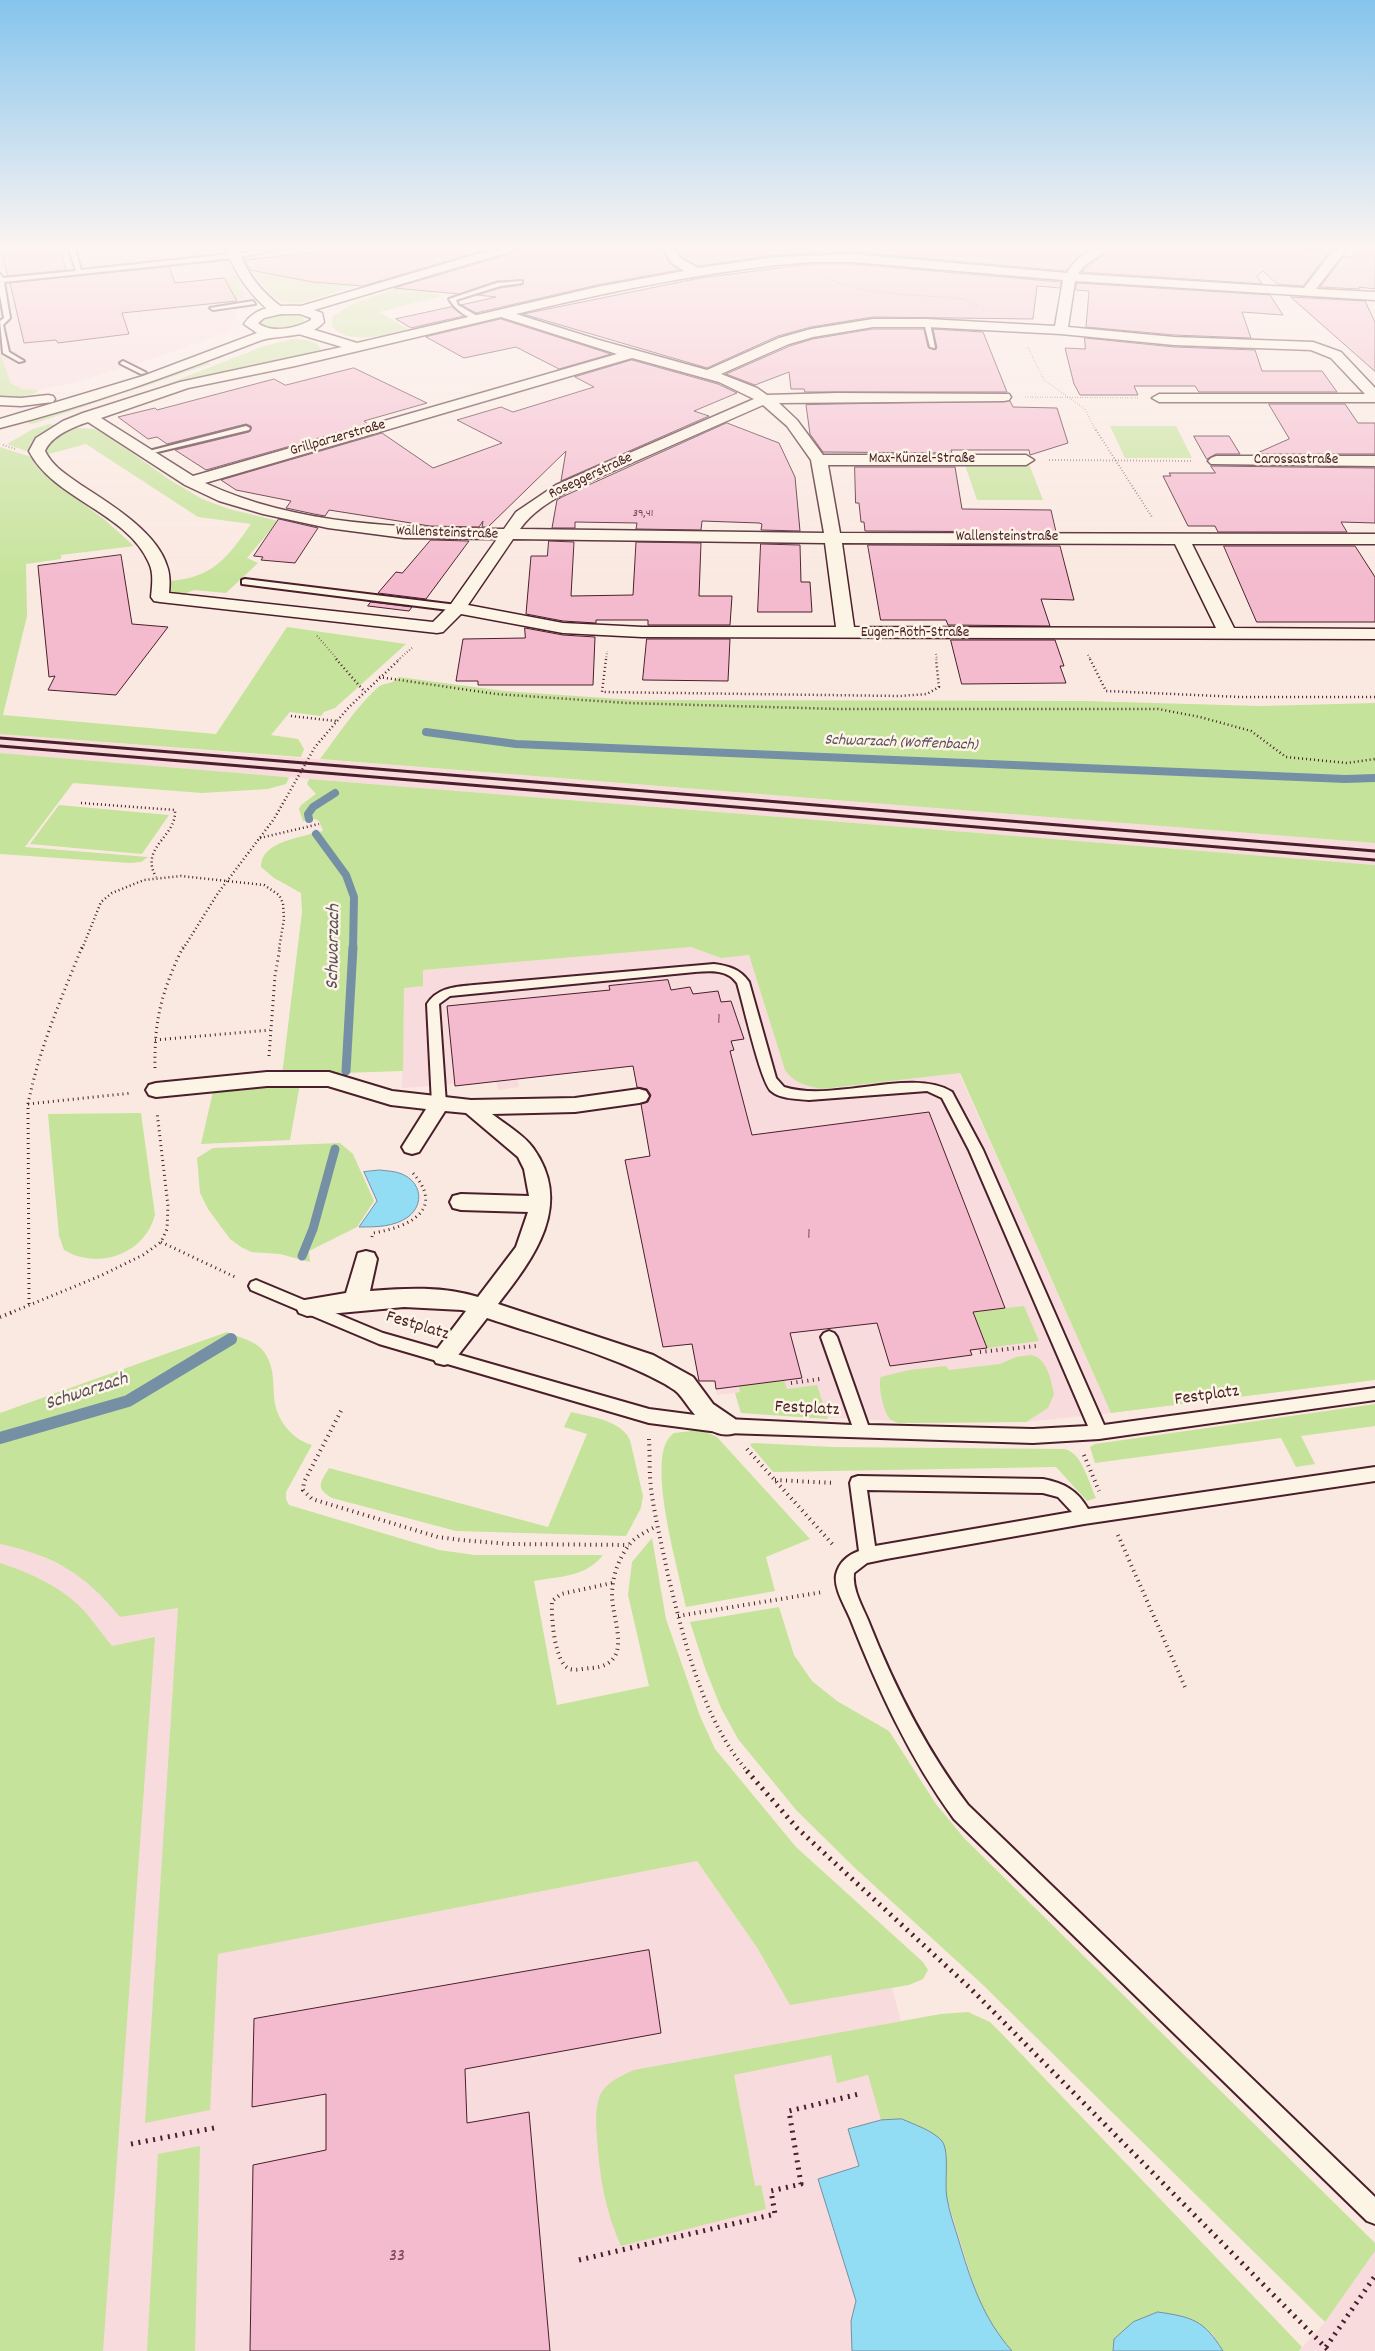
<!DOCTYPE html>
<html>
<head>
<meta charset="utf-8">
<style>
	body { margin:0 }
	canvas { display:block; background:#fae9e1 }
</style>
</head>
<body>
<canvas width="1375" height="2351"></canvas>
<script>
const g = document.querySelector('canvas').getContext('2d');
g.lineJoin = 'round';
function paint(path, color) { g.fillStyle = color; g.fill(path, 'evenodd'); }
function strokePath(path, color, width, dash) { g.strokeStyle = color; g.lineWidth = width; g.lineCap = dash ? 'butt' : 'round'; g.setLineDash(dash || []); g.stroke(path); }
function drawText(font, color, halo, rows, align = 'center') {
  g.font = font + ' Dekko,sans-serif'; g.lineWidth = 5; g.setLineDash([]); g.textBaseline = 'middle'; g.strokeStyle = halo; g.fillStyle = color; for (const [text, x, y, turn = 0] of rows) {
    g.save(); g.translate(x, y); g.rotate((+turn || 0) * Math.PI / 180); g.textAlign = isNaN(turn) ? turn : align; if (halo) g.strokeText(text, 0, 0); g.fillText(text, 0, 0); g.restore();
  }
}
const built = new Path2D(`
	M0,249H468L305,302L272,301L238,309L230,331L164,355L73,383L38,390L22,389L11,383L0,353Z
	M0,734L1375,843V865L286,777L0,753Z
	M691,947L721,958L749,955L785,1070L803,1085L822,1089L959,1073L1111,1413L1026,1422L935,1423L741,1413L735,1393L717,1395L714,1381H699L691,1344L663,1347L625,1160L650,1156L633,1066L518,1079L519,1087L498,1090L496,1081L402,1088L404,988L423,970Z
	M0,1544L30,1551L71,1570L100,1593L120,1617L179,1608L149,2060L212,2048L217,1954L697,1861L758,1949L877,1990L892,1988L901,2021L941,2014L1268,2351H0Z
	M1375,2251V2351H1299L1325,2322Z`);
const green = new Path2D(`
	M252,268L399,270L305,302C274,307 268,291 252,268Z
	M236,276L245,299H236L224,277Z
	M411,283L442,296L379,312L408,329C387,334 348,347 332,326L333,316L355,303Z
	M282,314L300,316L305,320C297,331 273,331 262,325L261,322L270,316Z
	M292,339C302,339 316,339 321,349L315,353L152,390L264,346Z
	M0,353L11,383L22,389L38,390L36,393L13,398L0,397Z
	M206,362L210,364L36,423L30,424L26,421Z
	M49,424L57,425L34,441L29,452L7,444L33,429Z
	M1110,426H1176L1192,458H1125Z
	M77,428L95,429L108,436L170,480L202,499L229,509L278,521L247,558L258,563L226,593L194,590L181,595L169,590L167,581C212,579 227,558 251,524L198,517L86,444L45,455V445L62,432Z
	M0,447L31,457L37,467L46,476L105,520L134,546L61,555V559L26,564L27,616L3,715L216,734L287,627L406,644L335,708L324,712L321,716L290,712L271,735L298,739L304,749L301,757L0,734Z
	M1029,464L1043,500H977L965,465Z
	M399,677L504,691L634,700L1084,701L1260,706L1375,703V843L320,759C338,735 355,709 376,689C384,681 391,686 399,677Z
	M0,753L286,777L289,778L286,784L268,789L202,793L73,783L25,847L148,857L141,862L130,863L0,854Z
	M309,779L1375,865V1380L1111,1413L960,1073L822,1089C807,1086 795,1084 785,1070L749,955L721,958L691,947L423,970V986L404,988L403,1071L282,1075L302,912L301,893L274,878L261,867C260,841 304,837 323,831L319,821L315,819L303,821L299,809L301,805L316,794L307,784Z
	M59,805L169,815L142,854L30,844Z
	M300,1084L290,1140L201,1144L214,1087Z
	M141,1113L155,1215C144,1255 98,1270 64,1250L59,1236L48,1114Z
	M340,1143L353,1154L374,1201L357,1227L309,1251L310,1262L280,1254L251,1252L241,1247L230,1239L208,1209L200,1193L197,1158L213,1148Z
	M1024,1306L1039,1341L987,1348L973,1312Z
	M227,1332C238,1337 257,1341 264,1352C274,1365 273,1381 274,1396C275,1418 291,1439 312,1445L286,1492V1499L289,1505L439,1550L475,1555H603C585,1578 559,1576 534,1581L557,1705L649,1686L628,1595L632,1562L652,1538L666,1619L700,1716L715,1749L796,1847L923,1962L928,1970L923,1979L909,1985L790,2005L758,1949L697,1861L218,1954L210,2110L145,2123L178,1608L120,1617C85,1574 55,1556 0,1544V1413Z
	M1031,1355C1047,1358 1051,1380 1054,1394L1048,1408L1026,1422L898,1423C896,1422 893,1421 891,1420C884,1415 877,1384 881,1377L909,1370L946,1366L949,1370L1000,1364L1016,1357Z
	M784,1380L787,1389L817,1385L828,1419L741,1413L735,1393L740,1392L739,1386Z
	M1375,1404V1426L1301,1436L1315,1464L1296,1467L1281,1438L1095,1463L1090,1447L1095,1444Z
	M571,1412C591,1417 621,1420 630,1440L643,1496L641,1508L626,1536L456,1531L332,1498C315,1488 320,1483 329,1468L548,1527L587,1434L564,1427Z
	M701,1430L717,1437L810,1539L766,1557L775,1591L686,1607C678,1569 652,1479 665,1445C667,1440 670,1436 674,1433Z
	M754,1443L833,1447L1065,1449C1082,1453 1089,1483 1096,1498L1087,1501L1056,1467L773,1472L751,1446L750,1444Z
	M0,1563C31,1573 64,1588 86,1613C95,1624 103,1635 112,1646L155,1637L103,2351H0Z
	M779,1607L794,1655L812,1681L837,1701L889,1731L936,1804L964,1838L1375,2243V2251L1325,2322L982,1984L855,1868L797,1811L738,1739L721,1708L705,1668L690,1622Z
	M968,2012L990,2022L1003,2035L1302,2347L1299,2351H1223L1212,2333L1114,2339L1113,2351H1012L996,2333L979,2302L947,2199L944,2178L947,2168L902,2119L881,2120L868,2075L837,2083L831,2055L734,2075L755,2186L761,2185L766,2209L621,2246C605,2210 599,2175 597,2137C596,2124 595,2111 599,2098C604,2083 621,2076 634,2070L941,2014Z
	M200,2146L195,2351H147L158,2154Z`);
const water = new Path2D(`
	M380,1170C387,1171 395,1171 402,1174C421,1182 425,1204 408,1217C394,1227 376,1227 359,1227L377,1201L364,1172Z
	M902,2119C915,2125 932,2130 942,2141C950,2152 944,2183 947,2198C949,2211 954,2225 958,2238C971,2281 982,2317 1012,2351H852L851,2321L856,2301L818,2179L859,2166L848,2129L881,2120Z
	M1158,2312C1192,2317 1204,2320 1223,2351H1113L1114,2339L1133,2322Z`);
const streamFar2 = new Path2D(`
	M426,732L516,744L1345,779L1375,778
	M309,819L308,814L313,807L335,793
	M316,834L346,875L354,897L353,949`);
const streamFar1 = new Path2D(`
	M346,1071L353,947
	M302,1256L313,1229L335,1149`);
const stream = new Path2D(`
	M0,1438L128,1401L231,1339`);
const building = new Path2D(`
	M2,249H60L66,270L8,276Z
	M314,249H488L363,286L313,282L250,270L245,260L311,253Z
	M516,249H661L670,264L679,270L597,285L476,313L461,305L496,297L477,295L500,288L522,285L523,280L497,281L459,294L394,288L513,253Z
	M677,249H1093L1078,256L1066,271L853,252L776,255L698,266L681,257Z
	M1111,249H1305L1328,253L1303,286L1277,284L1263,271L1257,276L1262,284L1082,272Z
	M1359,249H1375V289L1359,287L1360,289L1320,287L1344,256L1351,257Z
	M811,264H853L1061,282L1060,288L1037,286L1033,319L873,317L811,327L778,336L707,368L523,314L700,278Z
	M169,267L175,283L224,278L237,301L122,313L129,334L58,343L56,340L24,343L10,283Z
	M1077,283L1270,295L1283,315L1242,312L1251,338L1174,335L1086,327L1089,291L1076,290Z
	M1291,297L1365,301L1375,322V371Z
	M452,307L464,316L411,328L396,319Z
	M501,319L611,354L559,369L516,347L464,358L426,337Z
	M873,329H924L928,347L935,350L937,348L933,329L983,332L1007,392H805L804,389H791L789,372L755,385L726,374L790,346L813,339Z
	M1085,338L1174,347L1255,350L1262,371H1322L1337,392H1199L1195,386H1134L1138,395H1080L1074,384L1065,348L1085,349Z
	M632,360L718,384L737,393L694,411L709,416L561,481L566,451L488,527H482L483,521L479,527L430,526L329,510L325,516L314,514L286,508L291,501L236,490L221,480L382,433L433,468L502,443L457,420L501,407L513,412L594,387L575,377Z
	M354,368L427,403L364,421L368,424L206,470L175,450L249,432L251,426L246,424L167,444L157,437L148,439L118,417L155,408L157,410L274,379L285,385Z
	M1010,401L1013,407L1057,408L1068,443L1030,455L1029,450H951L952,453L823,452L810,434L806,405Z
	M1269,404H1345L1358,423H1375V454H1255L1289,439Z
	M727,423L779,443L795,477L800,531L761,530L762,524L759,523L702,521L701,530L636,529L637,523L575,522V528H552L557,500L562,497Z
	M1194,436H1229L1240,454H1216L1207,459Z
	M1211,466L1375,468V523L1341,522L1347,532H1218L1215,526H1188L1163,476H1171L1169,473H1215Z
	M855,467H955L962,509L1051,510L1056,532L865,531L864,522H861L859,503H856Z
	M279,519L318,528L295,563L261,560L263,557L254,556Z
	M431,540L469,541L426,599L378,593L396,572L402,573Z
	M549,541L574,542L571,596L633,595L636,542L701,543L699,596H732L730,625H648V620H596V623L563,621L526,614L531,556H547Z
	M761,544L800,545L801,582H810L812,612H758Z
	M868,545L1060,546L1074,600L1041,599L1050,626L948,625L946,620H881Z
	M1224,546H1355L1375,577V622H1257Z
	M121,555L132,624L168,627L116,695L48,690L55,676L49,677L38,566Z
	M371,602L412,607L409,611L368,606Z
	M525,628L563,635L595,637L593,685H478V681H456L463,639L525,638Z
	M647,639H730L728,681L643,680Z
	M951,640H1055L1064,666H1060L1066,683L962,684Z
	M668,980L671,990L690,987L693,994L718,991L721,1002L731,1001L744,1039L731,1041L734,1050L730,1051L752,1135L929,1112L1005,1308L973,1312L987,1348L970,1350L972,1355L890,1366L877,1323L790,1333L802,1378L716,1389L715,1381H699L692,1344L663,1347L625,1160L650,1156L641,1104L648,1102L651,1095L647,1089L637,1087L633,1066L455,1086L447,1006L610,990L609,986Z
	M649,1950L661,2033L465,2069L467,2123L529,2112L550,2351H250L253,2165L326,2150V2094L252,2107L254,2019Z`);
const pathFar5 = new Path2D(`
	M830,279C871,297 921,294 964,299L977,305
	M139,311V315
	M1028,347L1044,380L1085,409L1096,431
	M1025,397L1139,398`);
const pathFar4 = new Path2D(`
	M1096,430L1152,517
	M3,445L16,449
	M1049,460L1192,461
	M317,636L338,660
	M936,654L937,660
	M1088,655L1091,660
	M398,660L413,647
	M606,660L607,651`);
const pathFar3 = new Path2D(`
	M336,659L364,691
	M606,659L602,692L900,696L927,694L939,687L936,659
	M1090,659L1106,691L1240,697H1375
	M379,677L496,694L627,703L838,709H1158L1200,717L1251,731L1286,757L1347,763L1375,759
	M291,716L336,721
	M81,803L175,810C177,837 139,847 156,877
	M260,838L319,824
	M82,949L101,902L112,893L144,880L181,876L264,885L279,895L283,903L284,919L279,949
	M183,949L218,893L274,819L315,747L349,707L400,659`);
const pathFar2 = new Path2D(`
	M155,1040L270,1030
	M269,1056L275,976L280,947
	M155,1068C154,1019 162,991 183,947
	M28,1104L132,1093
	M372,1237L373,1233C410,1227 447,1209 411,1171
	M161,1242L235,1277
	M29,1304L28,1104C39,1049 61,999 82,947
	M10,1313L100,1276L143,1255L161,1242L167,1229L168,1206L157,1112`);
const pathFar1 = new Path2D(`
	M0,1317L13,1312
	M980,1352L1036,1346
	M791,1383L820,1379
	M341,1411L304,1482L303,1490L312,1499L438,1537L461,1540L509,1544L629,1545
	M649,1439C650,1455 649,1472 651,1489C655,1518 662,1546 668,1575C684,1640 703,1721 748,1772
	M747,1449L835,1547
	M1084,1455L1099,1491
	M775,1480L835,1483
	M1118,1535L1185,1687
	M612,1583L561,1594L552,1601C551,1615 554,1664 570,1669C577,1671 585,1668 592,1668C635,1664 612,1621 612,1595C612,1578 618,1559 629,1545C636,1536 647,1531 657,1526
	M678,1616L823,1592`);
const path = new Path2D(`
	M747,1771L797,1828L970,1988L1329,2351
	M131,2144L219,2127
	M579,2260L775,2214L771,2191L801,2184L789,2111L859,2094
	M1326,2347L1375,2276`);
const service = new Path2D(`
	M69,249H75L81,270L278,249L234,258L4,282L10,318L3,325L9,352L24,361L19,362L3,353L0,321L4,318L0,295V274L3,278L76,271Z
	M522,281V283L500,286L456,300L458,305L479,317V319C468,320 454,308 449,299L497,283Z
	M253,301L255,304L213,310L210,308Z
	M927,321L930,323L935,348L930,347L924,323Z
	M123,361L145,372L146,373L141,374L121,364L120,363Z
	M246,426L250,428L249,430L145,455L141,453Z
	M245,579L457,605L461,608L457,611L242,584V580Z
	M714,964C729,966 740,969 749,982L776,1078L784,1087C834,1103 912,1067 952,1092L983,1150L1104,1425L1375,1388V1400L1099,1439L1033,1443L726,1433L649,1423L379,1344L251,1290L249,1286L251,1282L256,1280L383,1333L649,1409L726,1419L852,1425L821,1337L824,1333L829,1331L834,1333L837,1337L868,1425L1033,1429L1088,1426L969,1150L942,1098L927,1091L809,1100C797,1099 780,1099 771,1091C760,1080 743,1002 737,983C727,969 710,971 695,972L450,996L439,1004L446,1104L439,1109L432,1104L427,1004C438,987 456,987 474,985Z
	M1375,1467V1481L1084,1524L886,1559L867,1563L854,1573C852,1589 862,1606 868,1620C894,1686 925,1748 968,1805L1375,2197V2224L1367,2221L954,1819C909,1757 878,1689 850,1618C845,1606 834,1589 836,1575C839,1562 848,1555 859,1551L850,1483L852,1478L858,1476L1043,1479C1064,1483 1077,1490 1088,1509ZM867,1490L1043,1493L1058,1497L1072,1512L875,1546Z`);
const pedestrian = new Path2D(`
	M267,1072H329L392,1091L471,1100L575,1098L639,1089L646,1091L649,1096L646,1101L639,1103L575,1112L492,1114C505,1124 524,1135 533,1148C574,1205 534,1258 498,1304L653,1355L693,1377L713,1404L735,1419L738,1426L735,1433C708,1442 692,1409 678,1393C674,1389 669,1387 665,1384C610,1354 546,1338 487,1318L452,1363L444,1365L436,1363L432,1356L466,1311L462,1310L404,1307L307,1316L299,1313L296,1307L299,1301L346,1293L358,1253L366,1251L374,1253L377,1259L370,1291C405,1288 444,1286 478,1297L516,1247L528,1212L461,1210L453,1208L450,1202L453,1196L461,1194L529,1196L524,1169L518,1157L466,1113L445,1111L419,1152L412,1154L405,1152L402,1147L426,1109L391,1105L328,1086H267L156,1097L149,1095L146,1090L149,1085L156,1083Z`);
const minor = new Path2D(`
	M226,249H238C247,274 261,292 283,308L284,311L283,314H273C251,296 236,276 226,249Z
	M663,249H675L680,258L698,268L776,257L853,254L1067,273C1077,256 1089,249 1109,249L1084,266L1078,274L1304,288L1334,249H1347L1316,289L1375,292V300L1075,281L1068,327L1174,337L1313,342L1341,352L1375,388V402H1159L1152,398L1159,394H1365L1331,358L1311,350L1174,345L1061,334L927,327H873L813,337L789,344L721,374L757,388L767,395L837,393L1009,394L1011,397L1009,400L1004,401L779,403L797,420L823,455H1026L1034,460L1026,465H828L840,533L1375,534V544H1192L1234,628L1375,629V639L642,637L563,633L461,614L443,632L437,633L160,602L154,601L151,597C152,586 154,573 149,563C127,512 53,499 29,451L36,438L63,421L83,413L180,382L342,347L295,333L293,330L295,327H305L357,343L597,287L684,271L672,263ZM811,262H853L1063,280L1055,326L927,319H873L811,329L779,338L707,370L599,340L516,314C613,291 711,270 811,262ZM501,317L617,354L193,476L101,418L188,388L295,366ZM632,358L719,382L754,399L556,485L516,512L504,529C403,528 298,526 205,483ZM763,405L787,426L811,460L824,533L520,529C532,512 549,502 568,491ZM88,422L185,485L219,501L263,514L328,528L404,538L497,539L451,604L433,622L169,593C170,584 170,574 167,566C157,532 109,503 81,485C67,475 52,466 45,451C51,436 73,427 88,422ZM513,539L825,543L836,627H642L563,623L468,605ZM842,543L1175,544L1216,628L854,627Z
	M1216,456H1375V466L1211,464L1208,461L1211,458Z`);
const tertiary = new Path2D(`
	M495,249H514L512,251L314,310L322,313L324,322C310,339 278,334 259,341C174,374 88,406 0,428V419L143,376L257,333L244,324C256,305 281,305 301,306ZM281,314H300L311,318V320C297,328 271,334 258,323L264,318Z
	M48,395L53,396L55,399L53,402L21,406L0,405V397L21,398Z`);
const rail = new Path2D(`
	M0,738L1375,851
	M0,746L1375,860`);
const farNumbernames = [
	["39,41",643,514]
];
const farStreetnames = [
	["Grillparzerstraße",338,439,-16],
	["Max-Künzel-Straße",922,460],
	["Carossastraße",1296,461],
	["Roseggerstraße",591,477,-25],
	["Wallensteinstraße",447,534,2],
	["Wallensteinstraße",1007,538],
	["Eugen-Roth-Straße",915,634]
];
const numberNames = [
	["1",719,1021],
	["1",809,1236]
];
const farWaternames = [
	["Schwarzach (Woffenbach)",901,744,2]
];
const streetNames = [
	["Festplatz",417,1327,17],
	["Festplatz",1207,1397,-8],
	["Festplatz",807,1410,3]
];
const nearNumbernames = [
	["33",397,2258]
];
const waterNames = [
	["Schwarzach",335,947,-89],
	["Schwarzach",87,1393,-18]
];
paint(built, '#f8dbdc');
paint(green, '#c6e39b');
paint(water, '#92dcf4');
strokePath(water, '#7590a4', 1);
strokePath(streamFar2, '#7590a4', 8);
strokePath(streamFar1, '#7590a4', 9);
strokePath(stream, '#7590a4', 12);
paint(building, '#f4bbcf');
strokePath(building, '#4a1f2b', 1);
strokePath(service, '#4a1f2b', 4);
strokePath(pedestrian, '#4a1f2b', 4);
strokePath(minor, '#4a1f2b', 3);
strokePath(tertiary, '#4a1f2b', 3);
strokePath(pathFar5, '#4a1f2b', 1, [0.5, 2]);
strokePath(pathFar4, '#4a1f2b', 2, [0.5, 2.5]);
strokePath(pathFar3, '#4a1f2b', 2.5, [1, 3]);
strokePath(pathFar2, '#4a1f2b', 3, [1, 4]);
strokePath(pathFar1, '#4a1f2b', 4, [1, 4.5]);
strokePath(path, '#4a1f2b', 5, [2, 5.5]);
paint(service, '#fcf5e5');
paint(pedestrian, '#fcf5e5');
paint(minor, '#fcf5e5');
paint(tertiary, '#fcf5e5');
strokePath(rail, '#4a1f2b', 3);
const sky = g.createLinearGradient(0, 0, 0, 578);
sky.addColorStop(0, '#85c4ed');
sky.addColorStop(0.43, '#fdf5f2');
sky.addColorStop(1, '#fdf5f200');
g.fillStyle = sky;
g.fillRect(0, 0, 1375, 578);
drawText('12px', '#744654', null, farNumbernames);
drawText('15px', '#4a1f2b', '#fcf5e5', farStreetnames);
drawText('15px', '#744654', null, numberNames);
drawText('italic 16px', '#5c4e5d', '#fcf5e5', farWaternames);
drawText('18px', '#4a1f2b', '#fcf5e5', streetNames);
drawText('18px', '#744654', null, nearNumbernames);
drawText('italic 19px', '#5c4e5d', '#fcf5e5', waterNames);
</script>
</body>
</html>
